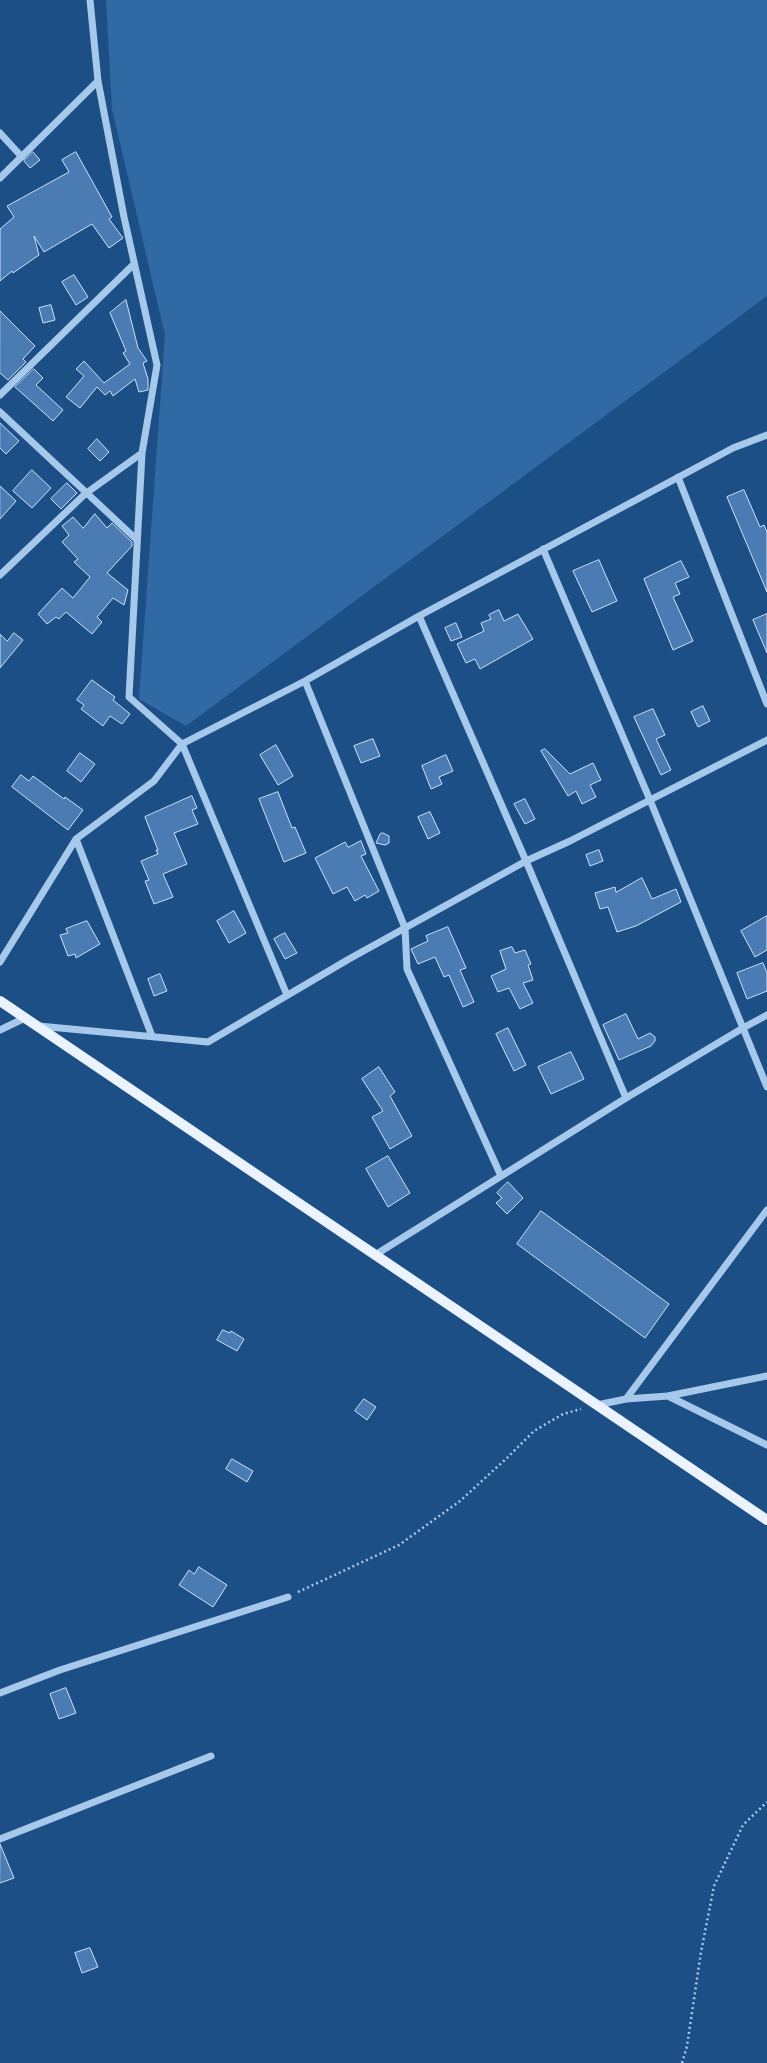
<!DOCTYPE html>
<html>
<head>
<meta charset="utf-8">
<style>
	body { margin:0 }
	canvas { display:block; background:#1d4f87 }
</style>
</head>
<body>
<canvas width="767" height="2063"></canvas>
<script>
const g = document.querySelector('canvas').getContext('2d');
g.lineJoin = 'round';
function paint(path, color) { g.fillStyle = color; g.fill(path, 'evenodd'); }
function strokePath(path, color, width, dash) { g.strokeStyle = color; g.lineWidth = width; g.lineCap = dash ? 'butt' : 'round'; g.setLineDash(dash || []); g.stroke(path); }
const green = new Path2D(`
	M106,0H767V296L186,726L139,699L165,335L112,109Z`);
const building = new Path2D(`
	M33,152L40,160L30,168L24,161Z
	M76,152L112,217L109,219L123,238L109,248L92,224L44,252L34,236L39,255L13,273L12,271L0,281V229L14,217L7,206L69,172L62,160Z
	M74,275L88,297L76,305L62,282Z
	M126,300L138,348L147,361L143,363L148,379V390L139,392L135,379L113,396L110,391L105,395L97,387L80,408L66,397L84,376L76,369L84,361L104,383L130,364L123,353L126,351L110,313Z
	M51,305L55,320L43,323L39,308Z
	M0,311L35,346L23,359L26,362L8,380L0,373Z
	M34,369L43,378L36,385L63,410L53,421L15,387Z
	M0,423L19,441L6,454L0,448Z
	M97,439L109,452L100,461L88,449Z
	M32,470L51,488L32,508L13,491Z
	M67,483L77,493L61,509L51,499Z
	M0,486L16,501L0,519Z
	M744,490L760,527L764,525L767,532V592L727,497Z
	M95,514L107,528L112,523L132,542V546L107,573L128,590L124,605L113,598L97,617L102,622L92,634L66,612L59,619L56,617L47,624L38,614L62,588L73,598L90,577L74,562L78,559L62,542L69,535L62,526L73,517L83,528Z
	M599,560L617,601L592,612L573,571Z
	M681,561L689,577L675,583L680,594L673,597L693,641L673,650L644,579Z
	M499,610L504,621L518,614L533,639L480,669L475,659L466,663L457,644L484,631L481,623L491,619L489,615Z
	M767,614V653L753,620Z
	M456,623L462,637L451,641L445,628Z
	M14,633L23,640L0,668V634L7,641Z
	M92,680L115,697L113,700L130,714L122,724L110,716L103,726L81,709L84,705L77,700Z
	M703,706L710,721L698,727L691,712Z
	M653,709L665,735L656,739L671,770L661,775L634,717Z
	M373,739L380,756L361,763L354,746Z
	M276,745L293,776L278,785L260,755Z
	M545,749L570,774L593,763L601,780L590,785L596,797L582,804L576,791L568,796L541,751Z
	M80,753L95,764L81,782L67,771Z
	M446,755L453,771L439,777L442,784L431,789L422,766Z
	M21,775L29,781L33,776L64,799L65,797L83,810L68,830L12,787Z
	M278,792L292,828L295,827L306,853L284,862L259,799Z
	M192,796L197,808L192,810L198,824L174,833L187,864L163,874L173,897L154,904L145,881L149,880L141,861L158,854L156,850H158L145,817Z
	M525,799L535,819L525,824L514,804Z
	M430,812L440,833L428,839L418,817Z
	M383,833L389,836V843L385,845L376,843L380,834Z
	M361,841L366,854L361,856L379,891L367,898L365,895L355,901L347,887L333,894L315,858L345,842L348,847Z
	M599,850L603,861L590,866L586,855Z
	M642,878L652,899L676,889L681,902L636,926L617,932L608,907L600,909L595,893L615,887L616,892Z
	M234,911L246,933L229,943L217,921Z
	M767,916V950L755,957L741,931Z
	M87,921L100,944L76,958L75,954L68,956L60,935L68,933L66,929Z
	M448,927L466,968L460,970L474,1002L463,1007L449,975L444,977L435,957L418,964L411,949L428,941L426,936Z
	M285,933L297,953L285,959L274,939Z
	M512,947L515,953L525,950L531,964L528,965L533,980L523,983L533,1003L520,1009L509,988L498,992L491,976L506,969L500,951Z
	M763,963L767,973V991L747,999L737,973Z
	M160,974L167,991L154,996L148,979Z
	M626,1014L638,1039L650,1033L655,1037V1041L651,1046L619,1060L603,1025Z
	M508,1028L526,1065L514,1071L496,1034Z
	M571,1052L584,1079L551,1094L538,1067Z
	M379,1067L395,1092L390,1096L412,1136L390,1149L372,1117L383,1111L362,1079Z
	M388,1156L410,1193L388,1207L366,1169Z
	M508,1182L523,1198L507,1214L496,1203L502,1198L497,1193Z
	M541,1211L669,1304L645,1338L517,1244Z
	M223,1330L230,1333L231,1331L244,1339L237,1351L217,1340Z
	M364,1399L376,1407L367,1420L355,1411Z
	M232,1459L253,1471L247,1482L226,1469Z
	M199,1567L227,1585L213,1607L179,1585L189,1570L194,1574Z
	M66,1688L76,1713L59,1719L50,1694Z
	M0,1844L14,1878L0,1883Z
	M90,1948L98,1967L82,1973L75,1953Z`);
const path = new Path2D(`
	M298,1592L399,1545L460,1501L508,1457L534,1431L563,1414L581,1409
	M682,2063L687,2046L701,1952L714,1886L743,1825L767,1802`);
const minor = new Path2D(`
	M0,133L22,157
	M0,178L98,81
	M0,395L134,264
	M0,412L137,540
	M678,477L767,704
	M543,549L650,800L767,1087
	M0,575L85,494L142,453
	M419,616L526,861L626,1098
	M305,681L405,928L407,969L501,1176
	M76,839L152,1036
	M0,962L76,839L154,781L182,744L129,697L142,453L157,365L124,217L98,81L90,0
	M287,995L182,744L305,681L419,616L733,448L767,435
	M39,1026L208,1042L349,959L526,861L570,841L767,740
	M0,1030L25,1018
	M375,1255L626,1098L743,1028L767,1015
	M668,1396L767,1445
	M626,1399L767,1210
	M597,1405L626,1399L668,1396L767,1376
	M0,1693L60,1670L288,1597
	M0,1839L211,1756`);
const major = new Path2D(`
	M0,1001L767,1520`);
paint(green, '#3169a5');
paint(building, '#4a7bb2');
strokePath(building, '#cbe1f8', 1);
strokePath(path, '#a6c8eb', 2.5, [2, 3]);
strokePath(minor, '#a6c8eb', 7);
strokePath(major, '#ebf3fe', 10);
</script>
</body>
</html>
